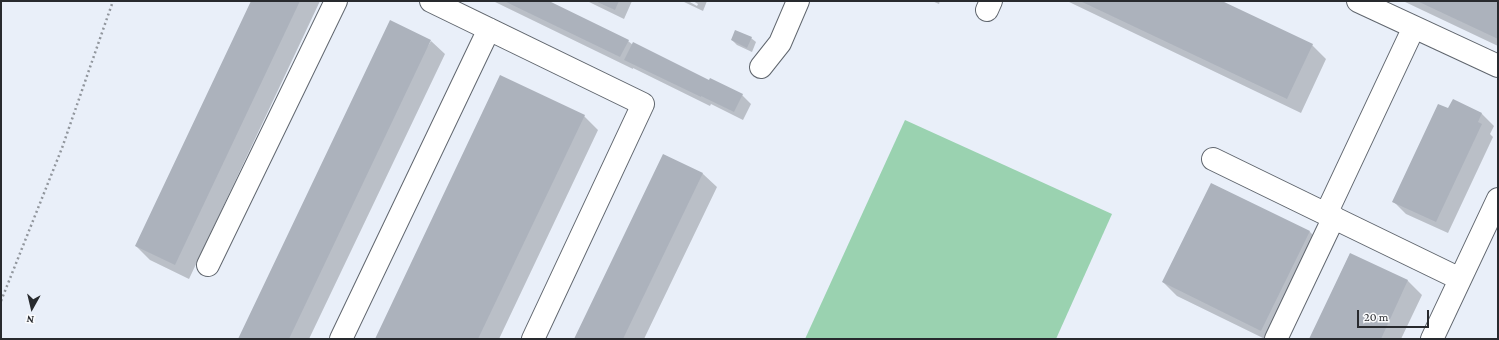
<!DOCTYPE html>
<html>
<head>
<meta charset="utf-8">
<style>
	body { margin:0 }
	#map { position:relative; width:1499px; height:340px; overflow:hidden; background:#e9eff9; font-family:"Crimson Pro",serif }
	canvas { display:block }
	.frame { position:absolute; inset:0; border:2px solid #282a2e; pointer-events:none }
	.north { position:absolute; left:12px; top:288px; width:40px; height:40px; -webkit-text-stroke:3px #fafbfd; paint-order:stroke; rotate:188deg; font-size:11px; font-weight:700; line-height:16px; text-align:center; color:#282a2e }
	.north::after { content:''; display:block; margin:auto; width:14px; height:18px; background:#282a2e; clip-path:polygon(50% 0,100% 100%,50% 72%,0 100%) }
	.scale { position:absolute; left:1357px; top:310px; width:72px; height:18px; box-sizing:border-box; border:2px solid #282a2e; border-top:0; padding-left:5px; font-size:12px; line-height:14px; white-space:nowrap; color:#282a2e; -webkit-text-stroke:3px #fafbfd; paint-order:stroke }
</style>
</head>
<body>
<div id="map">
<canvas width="1499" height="340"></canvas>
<div class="frame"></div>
<div class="north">N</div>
<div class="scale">20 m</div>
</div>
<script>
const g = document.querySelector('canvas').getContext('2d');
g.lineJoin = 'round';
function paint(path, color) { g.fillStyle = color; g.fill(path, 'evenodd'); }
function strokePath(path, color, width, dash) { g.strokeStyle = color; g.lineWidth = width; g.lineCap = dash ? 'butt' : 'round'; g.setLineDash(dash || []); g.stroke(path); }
const green = new Path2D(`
	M905,120L1112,214L1056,339H805Z`);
const shadow = new Path2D(`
	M252,1H320L189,279L150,260L136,246Z
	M493,1H546L628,41L633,45L709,81L742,95L751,104L743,120L711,104L710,106L633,68V69Z
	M587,1H632L624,19Z
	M682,1H688L697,6L698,4L693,1H707L703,11Z
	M932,1H940L939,4Z
	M1067,1H1220L1312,45L1326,59L1301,113Z
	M1403,1H1498V46Z
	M751,38L756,42L752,52L737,45L732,40Z
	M431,41L445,54L309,339H239Z
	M1449,110L1482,114L1494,126L1490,134L1493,137L1448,233L1406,214L1394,202Z
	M584,116L598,130L499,339H376Z
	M664,155L703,174L717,187L644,339H575Z
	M1212,184L1310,232L1324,246L1278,339H1265L1177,296L1163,282Z
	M1350,254L1408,281L1422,295L1401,339H1310Z`);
const building = new Path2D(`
	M251,1H300L175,265L135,246Z
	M504,1H549L629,40L620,57Z
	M595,1H619L615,10Z
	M1080,1H1222L1313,44L1287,99Z
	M1417,1H1498V39Z
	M390,20L431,40L289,339H238Z
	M735,30L752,37L747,48L731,40Z
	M633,42L709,80L710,78L743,94L734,112L701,96V97L624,60Z
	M500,75L585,115L478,339H375Z
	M1453,99L1482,113L1478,122L1482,124L1436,222L1392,202L1438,104L1448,108Z
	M663,154L703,173L623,339H574Z
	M1211,183L1310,231L1261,331L1162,282Z
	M1350,253L1408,280L1381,339H1309Z`);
const path = new Path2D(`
	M1,301L62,148L113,1`);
const minor = new Path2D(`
	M431,1L643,104L533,339
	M1358,1L1498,66
	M987,10L991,1
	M1414,27L1326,214L1460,279
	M761,67L780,43L798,1
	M1213,159L1326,214
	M208,265L336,1
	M341,339L489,29
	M1276,339L1334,217
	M1432,339L1498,199`);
paint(green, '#9ad2b0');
paint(shadow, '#0003');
paint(building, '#acb2bc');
strokePath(minor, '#60666e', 24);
strokePath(path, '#91969d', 2.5, [2, 3]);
strokePath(minor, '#fff', 22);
</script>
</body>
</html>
